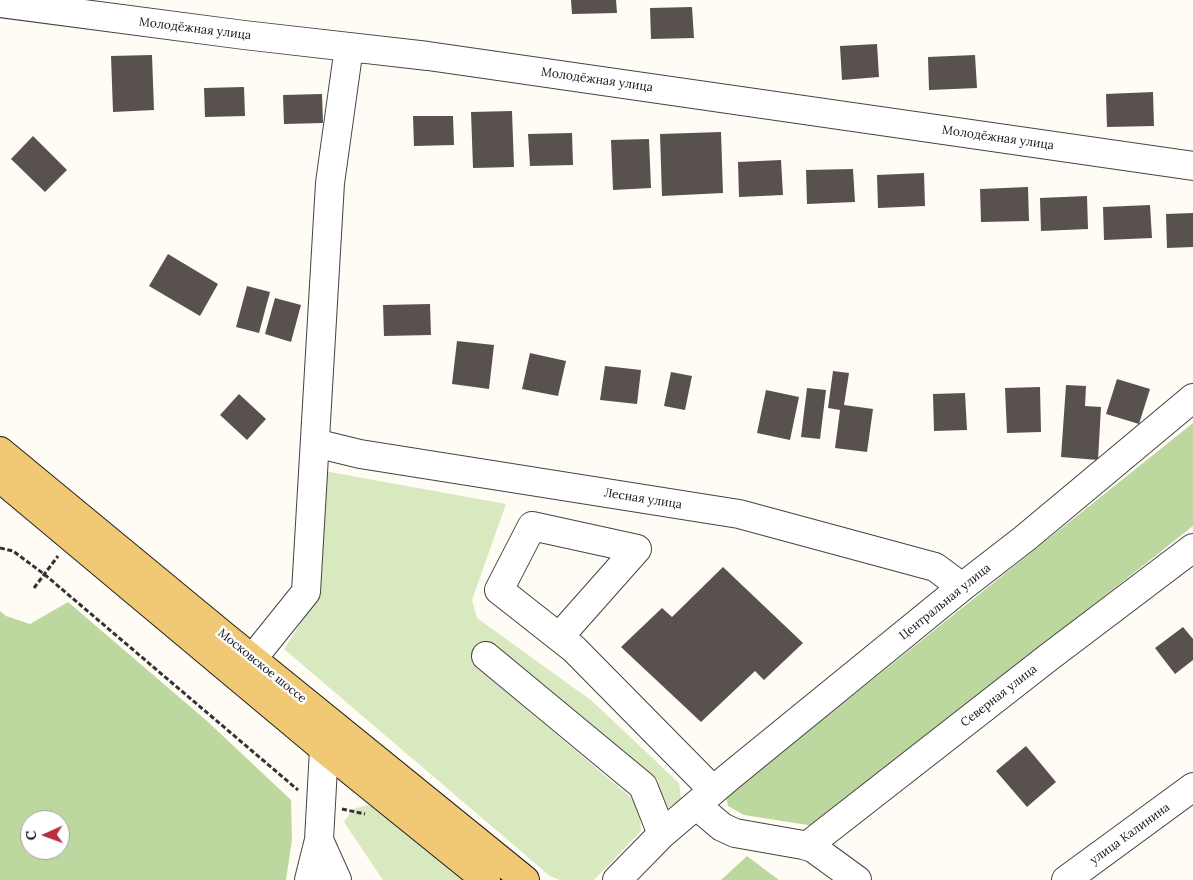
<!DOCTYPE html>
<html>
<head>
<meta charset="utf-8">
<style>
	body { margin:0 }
	#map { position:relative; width:1193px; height:880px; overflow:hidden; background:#fefcf5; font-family:Lora,serif }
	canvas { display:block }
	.north { position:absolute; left:20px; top:810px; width:50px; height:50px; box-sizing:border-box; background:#fff; border:1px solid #a0a0a0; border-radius:50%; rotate:268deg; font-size:14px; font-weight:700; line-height:20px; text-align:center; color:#111 }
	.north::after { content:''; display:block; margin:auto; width:18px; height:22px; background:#ba2f40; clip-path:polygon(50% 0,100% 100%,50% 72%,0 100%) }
</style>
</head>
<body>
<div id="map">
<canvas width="1193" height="880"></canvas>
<div class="north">С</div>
</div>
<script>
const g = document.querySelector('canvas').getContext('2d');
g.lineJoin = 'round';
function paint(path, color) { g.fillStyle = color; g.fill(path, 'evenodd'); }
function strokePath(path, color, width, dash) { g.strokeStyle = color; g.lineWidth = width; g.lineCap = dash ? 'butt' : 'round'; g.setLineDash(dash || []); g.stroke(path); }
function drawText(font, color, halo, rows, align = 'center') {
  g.font = font + ' Lora,serif'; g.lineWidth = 5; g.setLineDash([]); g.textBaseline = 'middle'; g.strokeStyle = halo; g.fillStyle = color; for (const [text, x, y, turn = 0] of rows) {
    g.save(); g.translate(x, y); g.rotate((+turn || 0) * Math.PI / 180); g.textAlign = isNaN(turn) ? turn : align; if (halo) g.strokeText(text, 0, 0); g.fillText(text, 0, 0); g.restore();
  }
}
const green = new Path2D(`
	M324,471L506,504L472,600L477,618L592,701L679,783L681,799L668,808L656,797L659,781L487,642L472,663L635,801L640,811L641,831L594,880H560L550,876L284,649L314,602Z
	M367,805L377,807L466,880H383L344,822L353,809Z`);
const forest = new Path2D(`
	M1193,423V526L814,826L744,815L728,806L726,797Z
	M68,602L207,721L291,800L292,840L286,880H0V611L6,616L30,624ZM30,820H60V850H30Z
	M747,856L779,880H721Z`);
const building = new Path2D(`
	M571,0H616L617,13L572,14Z
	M692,7L694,38L651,39L650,8Z
	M877,44L879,77L842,80L840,46Z
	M152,55L154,110L113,112L111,56Z
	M975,55L977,88L929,90L928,57Z
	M244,87L245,116L205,117L204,88Z
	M1153,92L1154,126L1107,127L1106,94Z
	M322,94L323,123L284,124L283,95Z
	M512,111L514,167L473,168L471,112Z
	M413,116H453L454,145L414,146Z
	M721,132L723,193L662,196L660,134Z
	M572,133L573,165L530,166L528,134Z
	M33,136L67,170L45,192L11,159Z
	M649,139L651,188L613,190L611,140Z
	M781,160L783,195L739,197L738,162Z
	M853,169L855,202L807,204L806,170Z
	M924,173L925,206L878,208L877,175Z
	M1028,187L1029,221L981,222L980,189Z
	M1087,196L1088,229L1041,231L1040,198Z
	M1150,205L1152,238L1104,240L1103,207Z
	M1193,213V247L1167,248L1166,214Z
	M168,254L218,284L200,316L149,286Z
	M247,286L270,292L259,333L236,327Z
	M275,298L301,305L291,342L265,334Z
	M430,304L431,335L384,336L383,305Z
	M457,341L494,345L489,389L452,384Z
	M530,353L566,361L558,396L522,389Z
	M605,366L641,370L637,404L600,400Z
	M833,371L849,373L844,405L873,409L867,452L835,448L840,410L828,408Z
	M671,372L692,376L685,410L664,406Z
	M1117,379L1150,389L1139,424L1106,414Z
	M1066,385L1086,386L1085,406L1101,407L1098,460L1061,457Z
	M1040,387L1041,432L1007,433L1005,388Z
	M807,388L826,390L820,439L801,437Z
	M766,390L799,397L790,440L757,433Z
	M965,393L967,430L934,431L933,394Z
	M239,394L266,419L247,440L220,415Z
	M723,567L803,643L764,680L755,671L701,722L621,647L662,608L672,617Z
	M1183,627L1193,639V660L1175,674L1155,648Z
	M1026,746L1056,782L1027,807L996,771Z`);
const path = new Path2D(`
	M0,548L13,551L44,574L298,790
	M34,588L58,556
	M342,809L365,814`);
const minor = new Path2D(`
	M0,3L244,35L428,56L1193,166
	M315,443L360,454L739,514L935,567L962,587
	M559,637L637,549L532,526L499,590L574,649L713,790
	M486,656L643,786L662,834
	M253,658L306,592L330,183L349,47
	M696,805L722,827L735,833L803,845L813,848L857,880
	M319,840L337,880
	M807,846L1049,657L1193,548
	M309,880L319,840L324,749
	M617,880L662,834L729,777L962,587L1024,539L1193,398
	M1066,880L1193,787`);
const major = new Path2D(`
	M0,451L223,635L525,880
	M0,478L324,749L486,880`);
const streetNames = [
	["Молодёжная улица",195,29,7],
	["Молодёжная улица",597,80,8],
	["Молодёжная улица",998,138,8],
	["Лесная улица",643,499,9],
	["Центральная улица",945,602,-39],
	["Московское шоссе",262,666,39],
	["Северная улица",999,696,-38],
	["улица Калинина",1130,834,-36]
];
paint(green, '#d8e8bf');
paint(forest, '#bdd89f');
paint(building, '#59514e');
strokePath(minor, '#444', 30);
strokePath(major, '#222', 30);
strokePath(path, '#333', 3, [5, 2.5]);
strokePath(minor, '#fff', 28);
strokePath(major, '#f1c873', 28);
drawText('12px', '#111', '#fff', streetNames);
</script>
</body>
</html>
